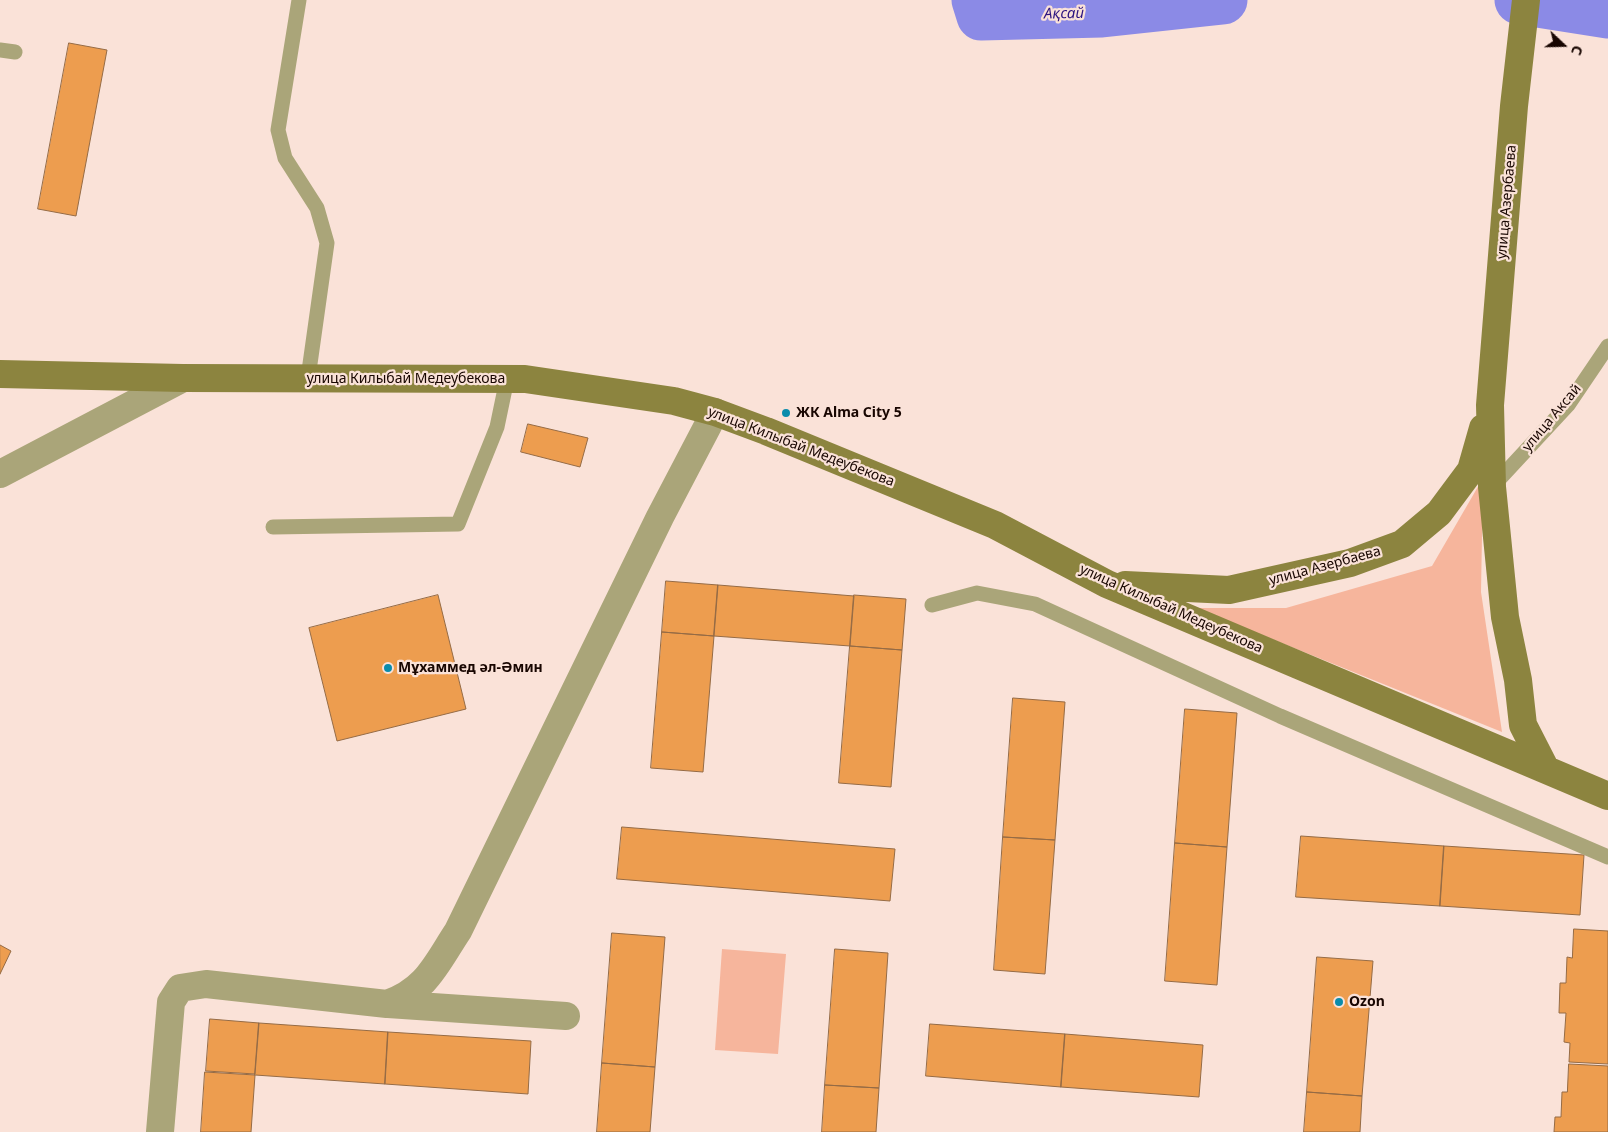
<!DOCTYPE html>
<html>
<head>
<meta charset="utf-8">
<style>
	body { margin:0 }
	#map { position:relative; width:1608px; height:1132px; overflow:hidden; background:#fae2d8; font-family:"Noto Sans",sans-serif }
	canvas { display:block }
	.north { position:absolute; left:1538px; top:20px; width:50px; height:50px; -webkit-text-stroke:4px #fae2d8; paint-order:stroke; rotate:111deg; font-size:14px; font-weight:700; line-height:20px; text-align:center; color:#180601 }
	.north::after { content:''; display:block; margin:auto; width:18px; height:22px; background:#180601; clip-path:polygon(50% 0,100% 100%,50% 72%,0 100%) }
</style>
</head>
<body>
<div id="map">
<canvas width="1608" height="1132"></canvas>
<div class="north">С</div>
</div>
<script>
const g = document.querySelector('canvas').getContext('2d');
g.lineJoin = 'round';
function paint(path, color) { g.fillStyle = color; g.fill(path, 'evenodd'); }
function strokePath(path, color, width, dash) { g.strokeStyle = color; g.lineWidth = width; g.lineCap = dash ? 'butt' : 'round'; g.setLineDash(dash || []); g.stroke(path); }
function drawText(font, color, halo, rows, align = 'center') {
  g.font = font + ' "Noto Sans",sans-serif'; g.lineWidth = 4.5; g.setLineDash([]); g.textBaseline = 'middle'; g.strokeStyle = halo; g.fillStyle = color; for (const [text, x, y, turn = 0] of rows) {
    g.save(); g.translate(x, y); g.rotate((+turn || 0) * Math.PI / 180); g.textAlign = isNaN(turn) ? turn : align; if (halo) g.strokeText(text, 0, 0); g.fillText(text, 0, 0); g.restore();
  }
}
const green = new Path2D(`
	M1483,478L1481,592L1502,732L1195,608H1286L1432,566Z
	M722,949L786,954L778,1054L715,1050Z`);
const river = new Path2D(`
	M976,0L981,16L1102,13L1223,0
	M1519,0L1608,14`);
const building = new Path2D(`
	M69,43L107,50L76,216L38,209Z
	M528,424L588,438L580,467L521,452Z
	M666,581L718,585L714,636L662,632Z
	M718,585L854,596L850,646L714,636Z
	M438,595L466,709L337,741L309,628Z
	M854,595L906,599L902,650L850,646Z
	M662,632L714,636L703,772L651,768Z
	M850,646L902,650L891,787L839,783Z
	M1013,698L1065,702L1055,840L1003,837Z
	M1185,709L1237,713L1227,847L1175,843Z
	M622,827L895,849L890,901L617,879Z
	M1301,836L1444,846L1440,906L1296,897Z
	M1003,837L1055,840L1045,974L994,970Z
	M1175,843L1227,847L1217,985L1165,981Z
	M1444,846L1584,855L1580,915L1440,906Z
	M1574,929L1608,931V1064L1569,1062L1570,1043L1564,1042L1566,1013H1559L1560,983H1566L1567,957L1572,958Z
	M612,933L665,937L655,1067L602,1063Z
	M0,945L11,951L0,974Z
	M835,949L888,953L879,1088L825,1085Z
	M1317,957L1373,961L1362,1096L1307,1092Z
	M210,1019L259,1023L255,1074L206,1071Z
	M259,1023L388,1032L385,1084L255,1075Z
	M930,1024L1065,1034L1061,1087L926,1076Z
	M388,1032L531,1041L528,1094L385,1084Z
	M1065,1034L1203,1045L1199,1097L1061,1087Z
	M602,1063L655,1067L650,1132H597Z
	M1569,1064L1608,1066V1132H1554L1555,1117H1561L1562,1092H1567Z
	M205,1072L255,1075L251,1132H201Z
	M825,1085L879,1088L876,1132H822Z
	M1307,1092L1362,1096L1360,1132H1304Z`);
const service = new Path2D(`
	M299,0L278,130L285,158L317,208L327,243L308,378
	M0,50L15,52
	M1492,487L1568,405L1608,346
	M273,527L458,524L497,427L507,379
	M932,605L977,593L1035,604L1280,716L1608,857`);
const minor = new Path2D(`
	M388,1004L566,1016
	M160,1132L171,1002L180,988L206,984L387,1004C427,990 436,964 458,931L660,517L715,412`);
const tertiary = new Path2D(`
	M0,474L183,378`);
const secondary = new Path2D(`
	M1526,0L1514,106L1490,405L1492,487L1505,617L1518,680L1523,725L1545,768
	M0,374L183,378L525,379L674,401L715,412L766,431L995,525L1107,584L1608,796
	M1125,585L1229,590L1350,563L1402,544L1439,513L1471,470L1483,428`);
const markers = [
	[786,413,5,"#0a8cac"],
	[388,668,5,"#0a8cac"],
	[1339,1002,5,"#0a8cac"]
];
const streetNames = [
	["улица Азербаева",1507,202,-85],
	["улица Килыбай Медеубекова",406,379],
	["улица Аксай",1552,418,-50],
	["улица Килыбай Медеубекова",801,447,21],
	["улица Азербаева",1325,566,-15],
	["улица Килыбай Медеубекова",1171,609,24]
];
const poiNames = [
	["ЖК Alma City 5",796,413],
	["Мұхаммед әл-Әмин",398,668],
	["Ozon",1349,1002]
];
const waterNames = [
	["Ақсай",1064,14,-1]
];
paint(green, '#f6b59c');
strokePath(river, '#8b8ae6', 49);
paint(building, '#ed9d4f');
strokePath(building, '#956b45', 1);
strokePath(service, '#aaa579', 15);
strokePath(minor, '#aaa579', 28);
strokePath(tertiary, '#aaa579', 28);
strokePath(secondary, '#8c843f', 28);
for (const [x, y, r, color] of markers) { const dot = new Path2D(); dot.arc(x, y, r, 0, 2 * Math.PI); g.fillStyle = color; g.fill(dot); strokePath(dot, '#fae2d8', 2); }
drawText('14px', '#180601', '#fae2d8', streetNames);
drawText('bold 14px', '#180601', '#fae2d8', poiNames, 'left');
drawText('italic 15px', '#2e1580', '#fae2d8', waterNames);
</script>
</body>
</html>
